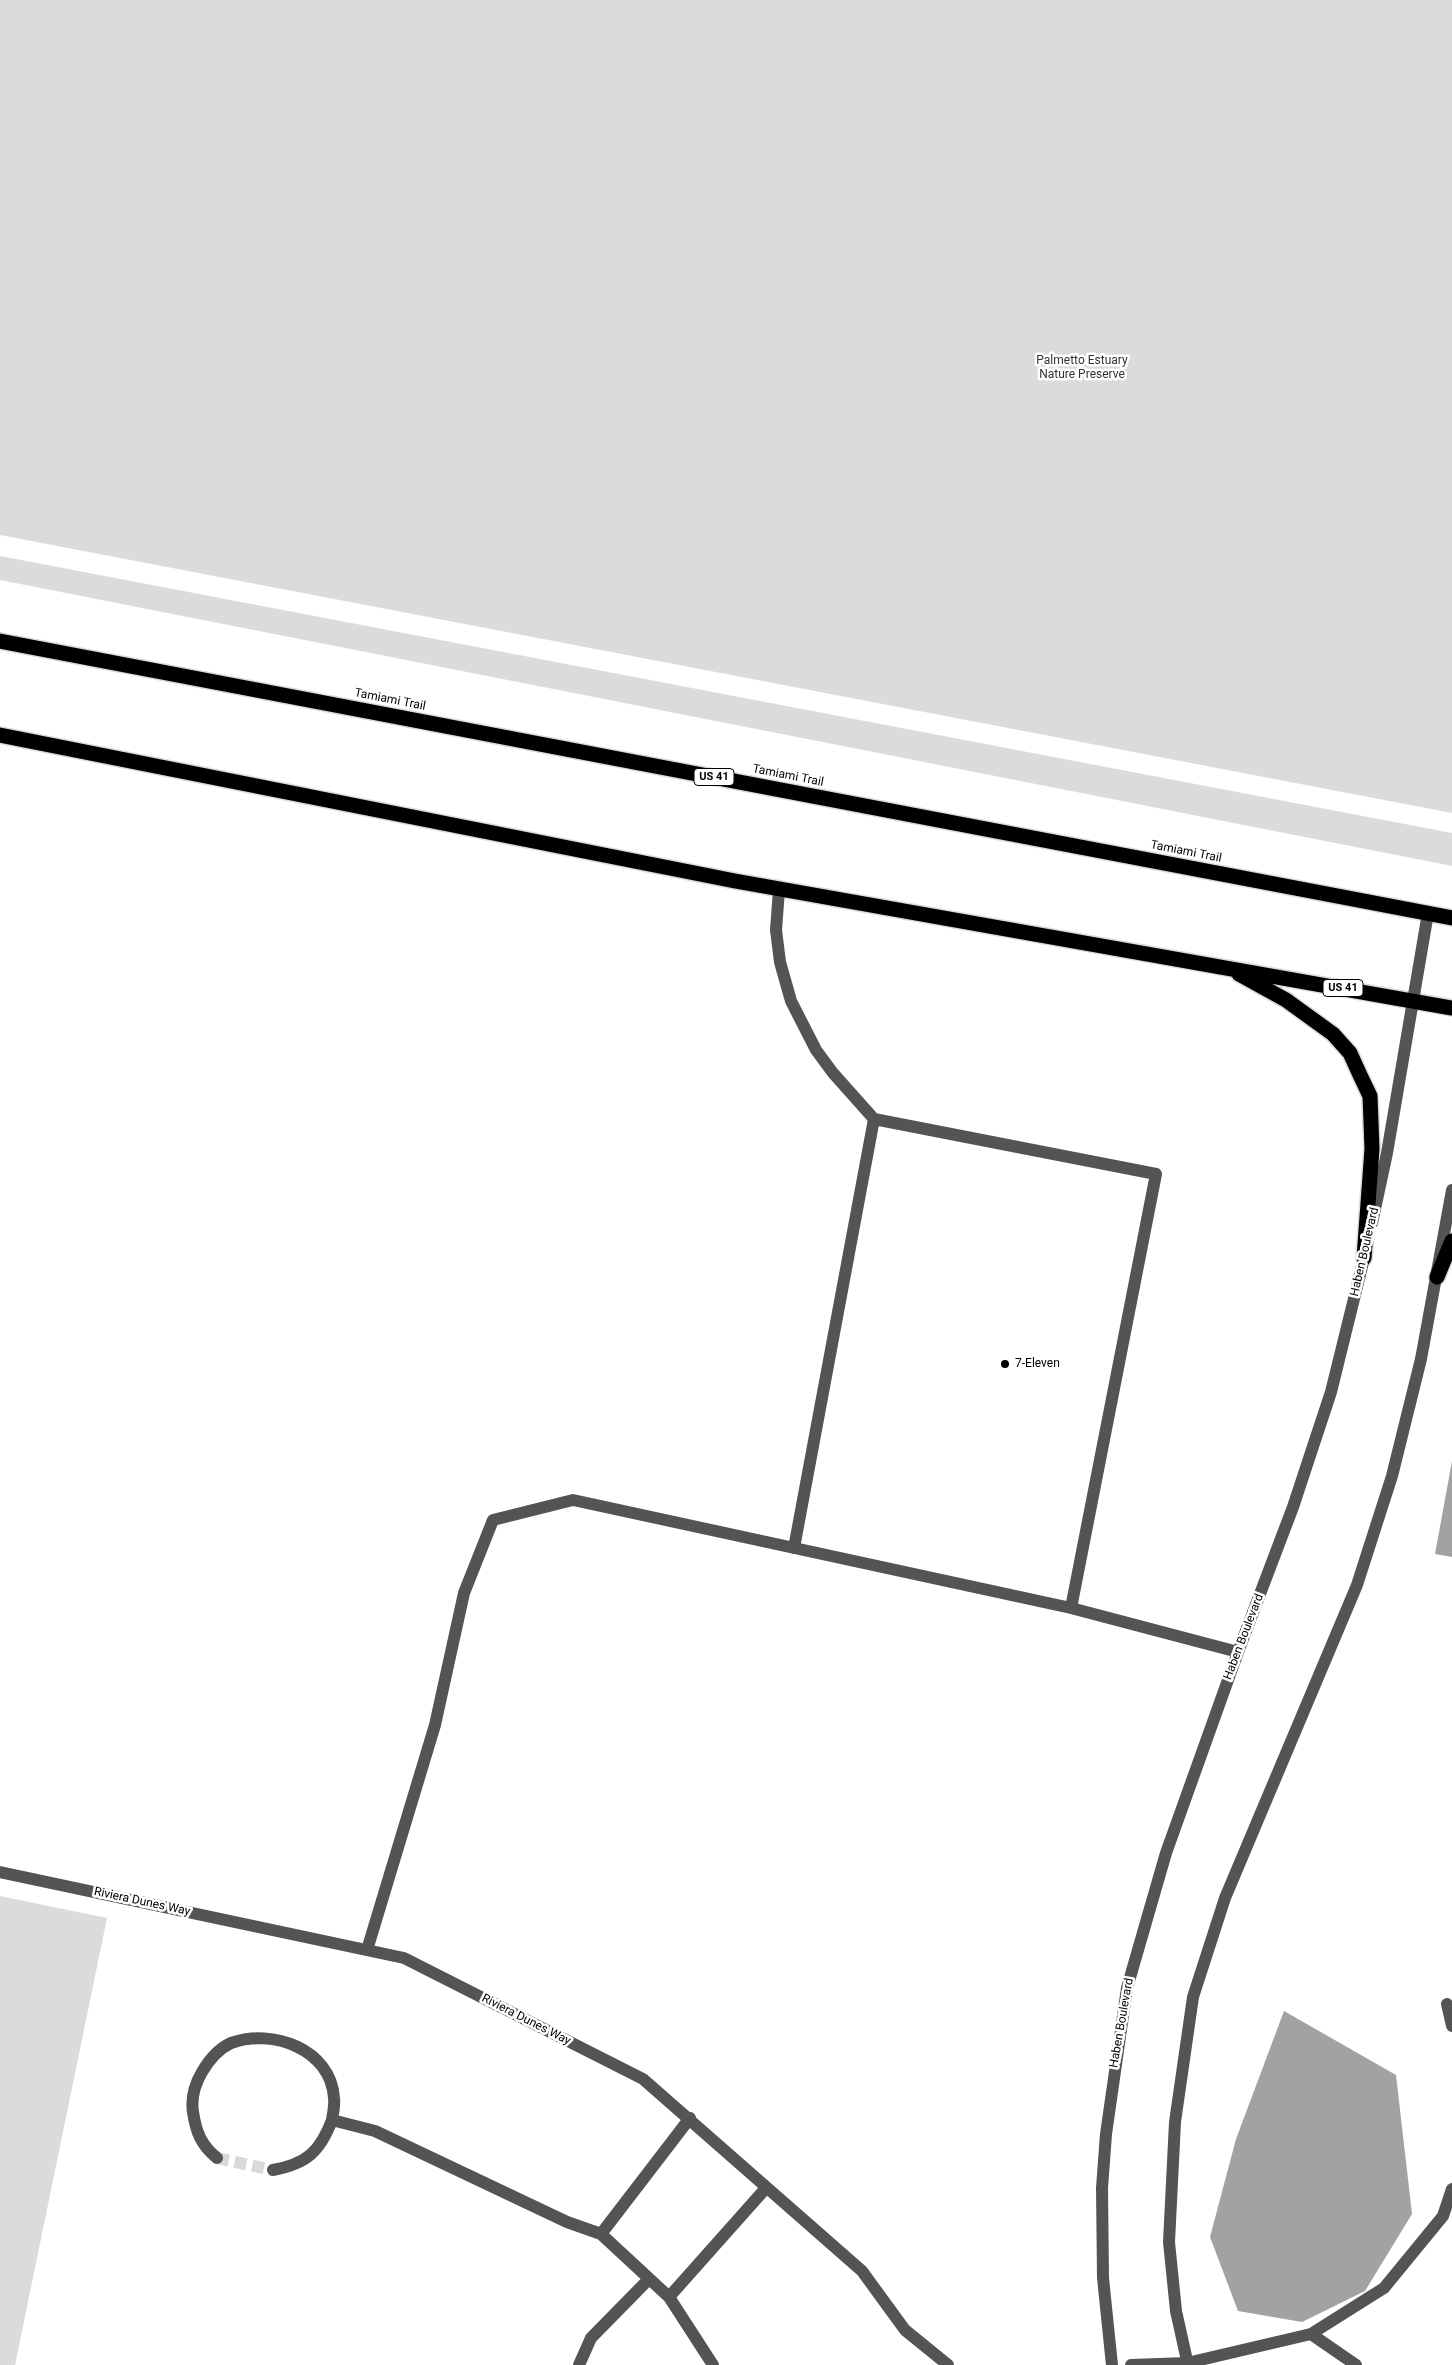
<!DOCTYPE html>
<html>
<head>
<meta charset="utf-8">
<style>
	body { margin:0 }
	canvas { display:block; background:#fff }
</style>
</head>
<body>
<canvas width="1452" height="2365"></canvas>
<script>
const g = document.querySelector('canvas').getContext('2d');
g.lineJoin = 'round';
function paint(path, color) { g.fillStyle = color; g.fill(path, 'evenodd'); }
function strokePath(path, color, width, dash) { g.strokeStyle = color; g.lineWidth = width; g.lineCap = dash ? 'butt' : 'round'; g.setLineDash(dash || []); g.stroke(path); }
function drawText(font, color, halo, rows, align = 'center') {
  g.font = font + ' Roboto,sans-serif'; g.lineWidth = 5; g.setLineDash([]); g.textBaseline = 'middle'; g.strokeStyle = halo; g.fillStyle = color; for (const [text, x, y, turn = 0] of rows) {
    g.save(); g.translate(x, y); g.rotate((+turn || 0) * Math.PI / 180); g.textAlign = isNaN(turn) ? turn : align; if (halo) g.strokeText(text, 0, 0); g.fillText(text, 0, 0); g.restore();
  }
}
const green = new Path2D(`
	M0,0H1452V813L0,535Z
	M0,556L1452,833V866L0,580Z
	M0,1896L107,1918L15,2365H0Z`);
const water = new Path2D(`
	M1452,1461V1557L1435,1554Z
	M1284,2011L1396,2075L1412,2214L1365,2291L1302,2322L1238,2311L1210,2237L1236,2139Z`);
const minorTunnel = new Path2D(`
	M217,2158L273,2170`);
const minor = new Path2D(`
	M779,890L776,930L780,962L791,1001L816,1050L833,1073L874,1119L1156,1174L1071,1608
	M1372,1223L1387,1153L1428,913
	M794,1548L874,1119
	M0,1872L404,1958L643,2079L862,2271L905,2330L948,2365
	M367,1950L435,1725L464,1593L493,1520L573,1500L1071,1608L1238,1652
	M1447,2004L1452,2026
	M217,2158C201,2145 196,2132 193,2112C191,2099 195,2084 202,2072C209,2060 218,2049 231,2043C272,2028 331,2049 334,2098C335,2105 333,2113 332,2120L375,2131L567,2222L601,2234L669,2297L713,2365
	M273,2170C306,2164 320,2152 332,2120
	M601,2234L690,2118
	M669,2297L766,2188
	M1311,2334L1384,2288L1443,2216L1452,2189
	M579,2365L591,2338L649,2279
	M1112,2365L1103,2278L1102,2188L1106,2134L1127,1988L1166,1853L1238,1652L1293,1507L1331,1392L1366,1250
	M1131,2365L1187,2363L1311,2334L1356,2365
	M1188,2365L1176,2311L1169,2242L1175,2122L1193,1997L1225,1898L1357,1585L1392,1476L1421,1359L1452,1190`);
const highway = new Path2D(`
	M0,641L1452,918
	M0,735L735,881L1452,1008
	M1239,974L1286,1000L1333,1034L1350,1053L1360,1075L1370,1096L1372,1149L1364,1258
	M1437,1277L1452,1241`);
const markers = [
	[1005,1364,5,"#000"]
];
const shields = [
	[714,777,40],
	[1343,988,40]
];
const shieldNames = [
	["US 41",714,777],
	["US 41",1343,988]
];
const parkNames = [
	["Palmetto Estuary",1082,361],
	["Nature Preserve",1082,375]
];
const streetNames = [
	["Tamiami Trail",390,700,11],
	["Tamiami Trail",788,776,11],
	["Tamiami Trail",1186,852,11],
	["Haben Boulevard",1365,1252,-77],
	["Haben Boulevard",1244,1637,-69],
	["Riviera Dunes Way",142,1902,12],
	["Riviera Dunes Way",526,2020,27],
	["Haben Boulevard",1122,2023,-80]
];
const poiNames = [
	["7-Eleven",1015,1364]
];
paint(green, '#dbdbdb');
paint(water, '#a2a2a2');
strokePath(minorTunnel, '#d9d9d9', 12, [12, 6]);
strokePath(highway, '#dbdbdb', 18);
strokePath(minor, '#545454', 12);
strokePath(highway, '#000', 15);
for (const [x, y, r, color] of markers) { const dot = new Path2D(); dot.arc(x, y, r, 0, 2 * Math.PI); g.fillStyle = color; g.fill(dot); strokePath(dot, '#fff', 2); }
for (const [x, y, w] of shields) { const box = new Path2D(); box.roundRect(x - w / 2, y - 8.5, w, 17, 4); g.fillStyle = '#fff'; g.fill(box); strokePath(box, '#000', 1); }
drawText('bold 11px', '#000', null, shieldNames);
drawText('12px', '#323232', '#fff', parkNames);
drawText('12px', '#000', '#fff', streetNames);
drawText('12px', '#000', '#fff', poiNames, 'left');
</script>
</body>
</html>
